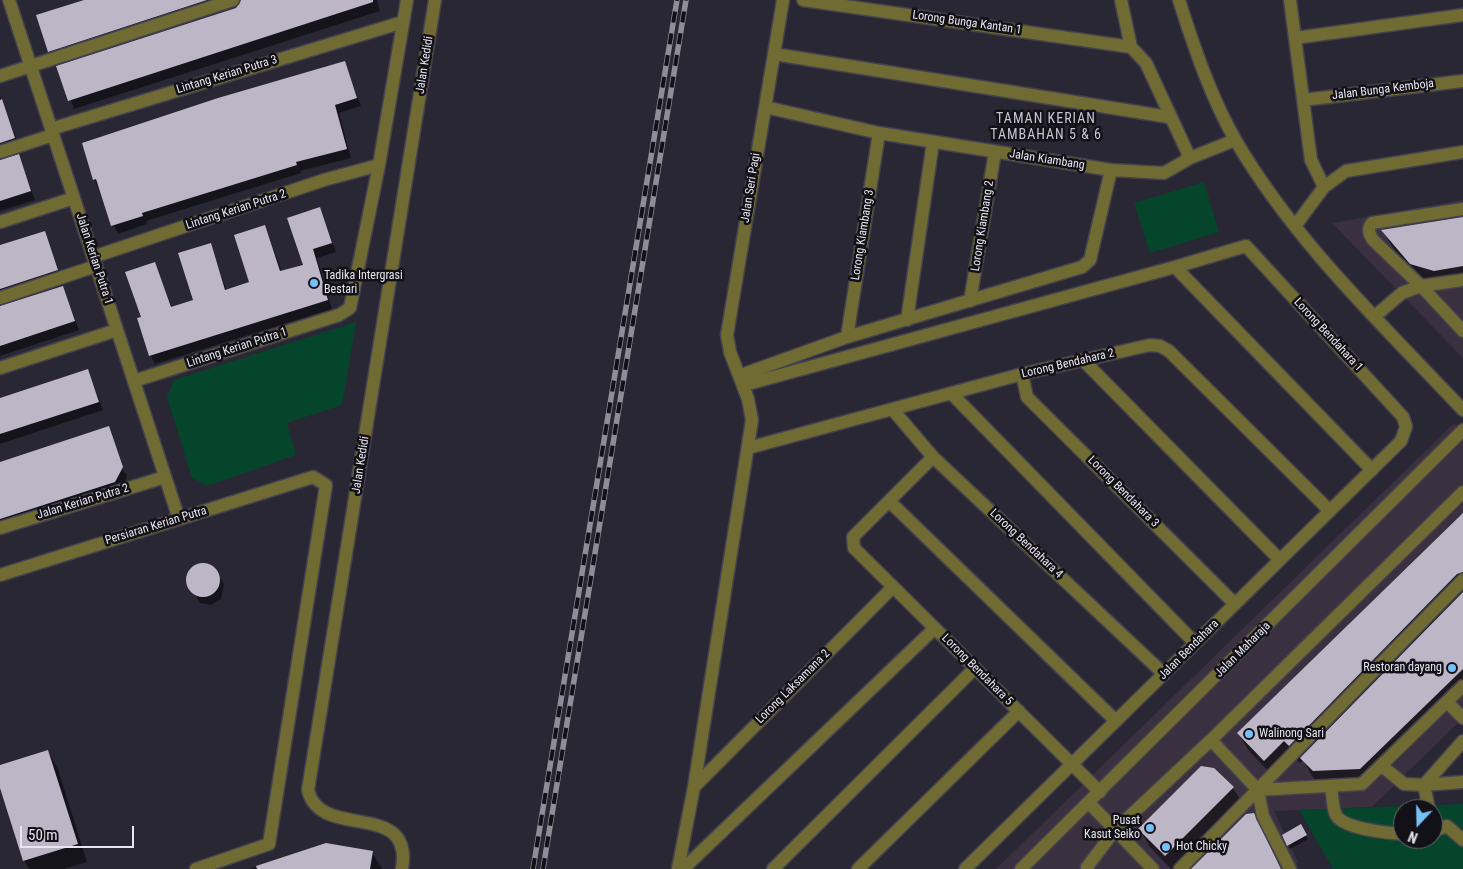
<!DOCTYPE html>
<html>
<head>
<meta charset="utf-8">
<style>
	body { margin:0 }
	#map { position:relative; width:1463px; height:869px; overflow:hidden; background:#2a2734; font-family:"Roboto Condensed",sans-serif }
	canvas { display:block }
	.north { position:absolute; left:1393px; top:799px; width:50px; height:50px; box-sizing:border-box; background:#121117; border:1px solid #67666d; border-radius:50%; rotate:201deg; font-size:14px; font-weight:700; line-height:20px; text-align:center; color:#e7e5ee }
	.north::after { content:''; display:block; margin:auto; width:18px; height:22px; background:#77c0f7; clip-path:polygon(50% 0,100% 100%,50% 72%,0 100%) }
	.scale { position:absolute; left:20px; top:826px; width:114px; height:22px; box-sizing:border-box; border:2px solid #e7e5ee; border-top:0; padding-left:6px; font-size:15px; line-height:18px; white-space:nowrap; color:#e7e5ee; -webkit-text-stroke:4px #121117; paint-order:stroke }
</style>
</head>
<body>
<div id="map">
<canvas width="1463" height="869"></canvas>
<div class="north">N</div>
<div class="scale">50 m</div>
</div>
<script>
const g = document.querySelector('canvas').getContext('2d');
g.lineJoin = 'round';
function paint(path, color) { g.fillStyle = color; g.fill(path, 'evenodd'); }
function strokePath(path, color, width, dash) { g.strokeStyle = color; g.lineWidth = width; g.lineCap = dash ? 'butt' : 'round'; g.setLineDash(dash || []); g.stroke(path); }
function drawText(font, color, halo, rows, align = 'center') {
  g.font = font + ' "Roboto Condensed",sans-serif'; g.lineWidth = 5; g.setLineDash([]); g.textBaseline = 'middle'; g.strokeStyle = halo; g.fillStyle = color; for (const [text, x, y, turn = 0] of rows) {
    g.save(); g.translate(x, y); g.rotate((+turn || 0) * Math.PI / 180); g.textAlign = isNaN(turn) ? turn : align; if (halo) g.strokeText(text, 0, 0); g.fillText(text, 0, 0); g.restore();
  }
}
const commercial = new Path2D(`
	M1463,200V358L1332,223Z
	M1454,423L1463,432V718L1372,807L1274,811L1298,862L1291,869H996Z`);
const green = new Path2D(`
	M1204,182L1219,232L1150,253L1134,203Z
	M356,322L342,405L287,423L296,455L207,486L192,478L167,397L174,380Z
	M1463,804V869H1333L1299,810ZM1403,809H1433V839H1403Z`);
const shadow = new Path2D(`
	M88,0H377L380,11L74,109L58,67L236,9L241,0L54,60L49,51Z
	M344,62L361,106L339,113L351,158L300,171L301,173L146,221L147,224L118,234L94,179Z
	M0,96L19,146L0,154Z
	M18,156L35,200L0,211V161Z
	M320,209L336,252L317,258L332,309L155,364L150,355L142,318L154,263L172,308L194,301L210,245L227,291L251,283L265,226L282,272L304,266Z
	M1463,218V285L1422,281L1393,248L1383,231Z
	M44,232L62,279L0,301V247Z
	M62,287L79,330L0,356V307Z
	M88,371L103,410L0,444V399Z
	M109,428L113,435H111L124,473H126L127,477L120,490L0,530V464Z
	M1463,515V696L1370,787L1324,789L1312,776L1303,760L1300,763L1295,758L1275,778L1249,751L1238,733Z
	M202,564L213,567L224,584L221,599L211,605L200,603L188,584L189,573L197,565Z
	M48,751L58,769L87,862L64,869H29L24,860L0,783V766Z
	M1214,769L1233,788L1244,806L1180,869H1171L1150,847L1140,830Z
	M1253,814L1282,869H1193Z
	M1301,826L1308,839L1290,849L1283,835Z
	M326,845L372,852L382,869H250Z`);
const building = new Path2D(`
	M84,0H207L48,52L36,15Z
	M241,0H373V2L68,101L56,66L236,8Z
	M345,61L357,98L335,105L347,149L296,162L297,165L142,213L143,216L111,226L96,179L93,180L82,143L218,98Z
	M2,99L15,138L0,143V100Z
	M19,154L31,191L0,201V160Z
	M320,207L332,243L313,249L328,300L149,356L137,318L141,317L125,272L155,262L171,307L193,300L178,253L211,243L225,290L249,282L234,235L265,225L280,271L303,265L287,218Z
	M1463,217V266L1434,271L1410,264L1381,230Z
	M45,231L58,270L0,289V245Z
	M63,286L75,321L0,346V306Z
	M88,369L99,402L0,434V398Z
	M109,426L123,467L115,482L0,519V462Z
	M1463,513V572L1457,574L1289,746L1284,741L1264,761L1237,733Z
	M186 580a17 17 0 1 1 34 0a17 17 0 1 1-34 0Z
	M1463,592V669L1360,769L1313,771L1300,758Z
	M48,750L78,844L23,861L0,788V765Z
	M1201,766L1214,768L1234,787L1165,856L1138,829Z
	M1254,813L1281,869H1191L1246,814Z
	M1301,824L1307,835L1287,846L1282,835Z
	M326,843L373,851L370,869H257L256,866Z`);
const minor = new Path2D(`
	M9,0L179,519
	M803,0L1131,47
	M1121,0L1131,47L1146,63L1190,158
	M1179,0C1194,47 1211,98 1236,141C1295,242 1383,325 1463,410
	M1290,0L1311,160L1324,187
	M1295,38L1463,15
	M774,54L1169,117
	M0,76L233,0
	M1303,100L1463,81
	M765,107L879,133L1111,170L1164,173L1190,158L1235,140
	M51,129L403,22
	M0,152L53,135
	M1463,209L1372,223C1367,229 1369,234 1373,240L1421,286L1463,331
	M0,222L74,198
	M1295,226L1324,187L1346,171L1463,152
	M93,257L324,180L379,165
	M0,298L96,266
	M970,301L995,152
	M1375,316L1402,293L1421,286L1463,280
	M907,320L933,142
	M847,337L879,133
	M1083,360L1280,560
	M0,368L117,330
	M1022,374L1027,397L1235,604
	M741,375L847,337L1082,267L1090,260L1111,170
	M134,381L339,315L350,308L379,165L407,0
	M744,385L1175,267
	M952,394L1195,643
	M893,410L933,457L1164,674
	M748,448L1022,374L1150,345L1160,346L1169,351L1330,511
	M933,457L853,537L854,548L1100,792
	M889,501L1116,721
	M0,528L165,477
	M0,575L313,477L326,485L269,844L196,869
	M1447,702L1463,718
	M1211,740L1258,790L1263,816L1290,869
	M1382,766L1404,784L1424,785L1463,782
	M694,787L893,587
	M1331,788C1333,795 1332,808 1336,815C1343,829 1389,833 1403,834
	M1258,790L1362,784L1463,686
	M1089,803L1153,869
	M1429,809L1424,785L1463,741
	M1433,831L1447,826L1463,840
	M402,869C414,798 320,842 308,790L435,0
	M678,869L694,787L752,420L748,399L730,352L727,335L783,0
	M683,869L935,628
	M773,869L975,668
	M858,869L1019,711
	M965,869L1401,441L1406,427L1403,417L1246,246L1175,267L1372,470
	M1021,869L1463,430
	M1088,869L1087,867L1115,830L1211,740L1463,492
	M1180,869L1463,580`);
const rail = new Path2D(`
	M533,869L677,0
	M543,869L686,0`);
const markers = [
	[314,283,5,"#77c0f7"],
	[1452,668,5,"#77c0f7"],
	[1249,734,5,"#77c0f7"],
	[1150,828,5,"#77c0f7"],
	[1166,847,5,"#77c0f7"]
];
const streetNames = [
	["Lorong Bunga Kantan 1",967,23,8],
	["Jalan Kedidi",425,65,-81],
	["Lintang Kerian Putra 3",227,75,-17],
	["Jalan Bunga Kemboja",1383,90,-7],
	["Jalan Kiambang",1047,160,9],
	["Jalan Seri Pagi",751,188,-81],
	["Lintang Kerian Putra 2",236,210,-18],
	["Lorong Kiambang 2",983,226,-81],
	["Lorong Kiambang 3",863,235,-81],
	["Jalan Kerian Putra 1",94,259,72],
	["Lorong Bendahara 1",1328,335,47],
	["Lintang Kerian Putra 1",237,348,-18],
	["Lorong Bendahara 2",1068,364,-13],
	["Jalan Kedidi",361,465,-81],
	["Lorong Bendahara 3",1123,492,45],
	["Jalan Kerian Putra 2",83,502,-17],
	["Persiaran Kerian Putra",156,526,-17],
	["Lorong Bendahara 4",1026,544,43],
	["Jalan Bendahara",1189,650,-45],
	["Jalan Maharaja",1243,650,-45],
	["Lorong Bendahara 5",977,670,45],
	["Lorong Laksamana 2",793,687,-45]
];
const poiNames = [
	["Tadika Intergrasi",324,276],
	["Bestari",324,290],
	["Restoran dayang",1442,668,"right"],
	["Walinong Sari",1259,734],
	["Pusat",1140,821,"right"],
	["Kasut Seiko",1140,835,"right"],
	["Hot Chicky",1176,847]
];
const neighbourhoodNames = [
	["TAMAN KERIAN",1046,119],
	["TAMBAHAN 5 & 6",1046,135]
];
paint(commercial, '#3a303f');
paint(green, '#05452b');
paint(shadow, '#0007');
paint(building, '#bcb6c7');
strokePath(minor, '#44424e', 15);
strokePath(minor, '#706b32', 12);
strokePath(rail, '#8f8d97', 5.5);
strokePath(rail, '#121117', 4, [11]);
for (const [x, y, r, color] of markers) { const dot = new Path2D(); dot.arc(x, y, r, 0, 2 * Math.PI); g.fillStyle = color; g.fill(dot); strokePath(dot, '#121117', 2); }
drawText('12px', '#e7e5ee', '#121117', streetNames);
drawText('12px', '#e7e5ee', '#121117', poiNames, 'left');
g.letterSpacing = '1px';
drawText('14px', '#c8c3d5', '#121117', neighbourhoodNames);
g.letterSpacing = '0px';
</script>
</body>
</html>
